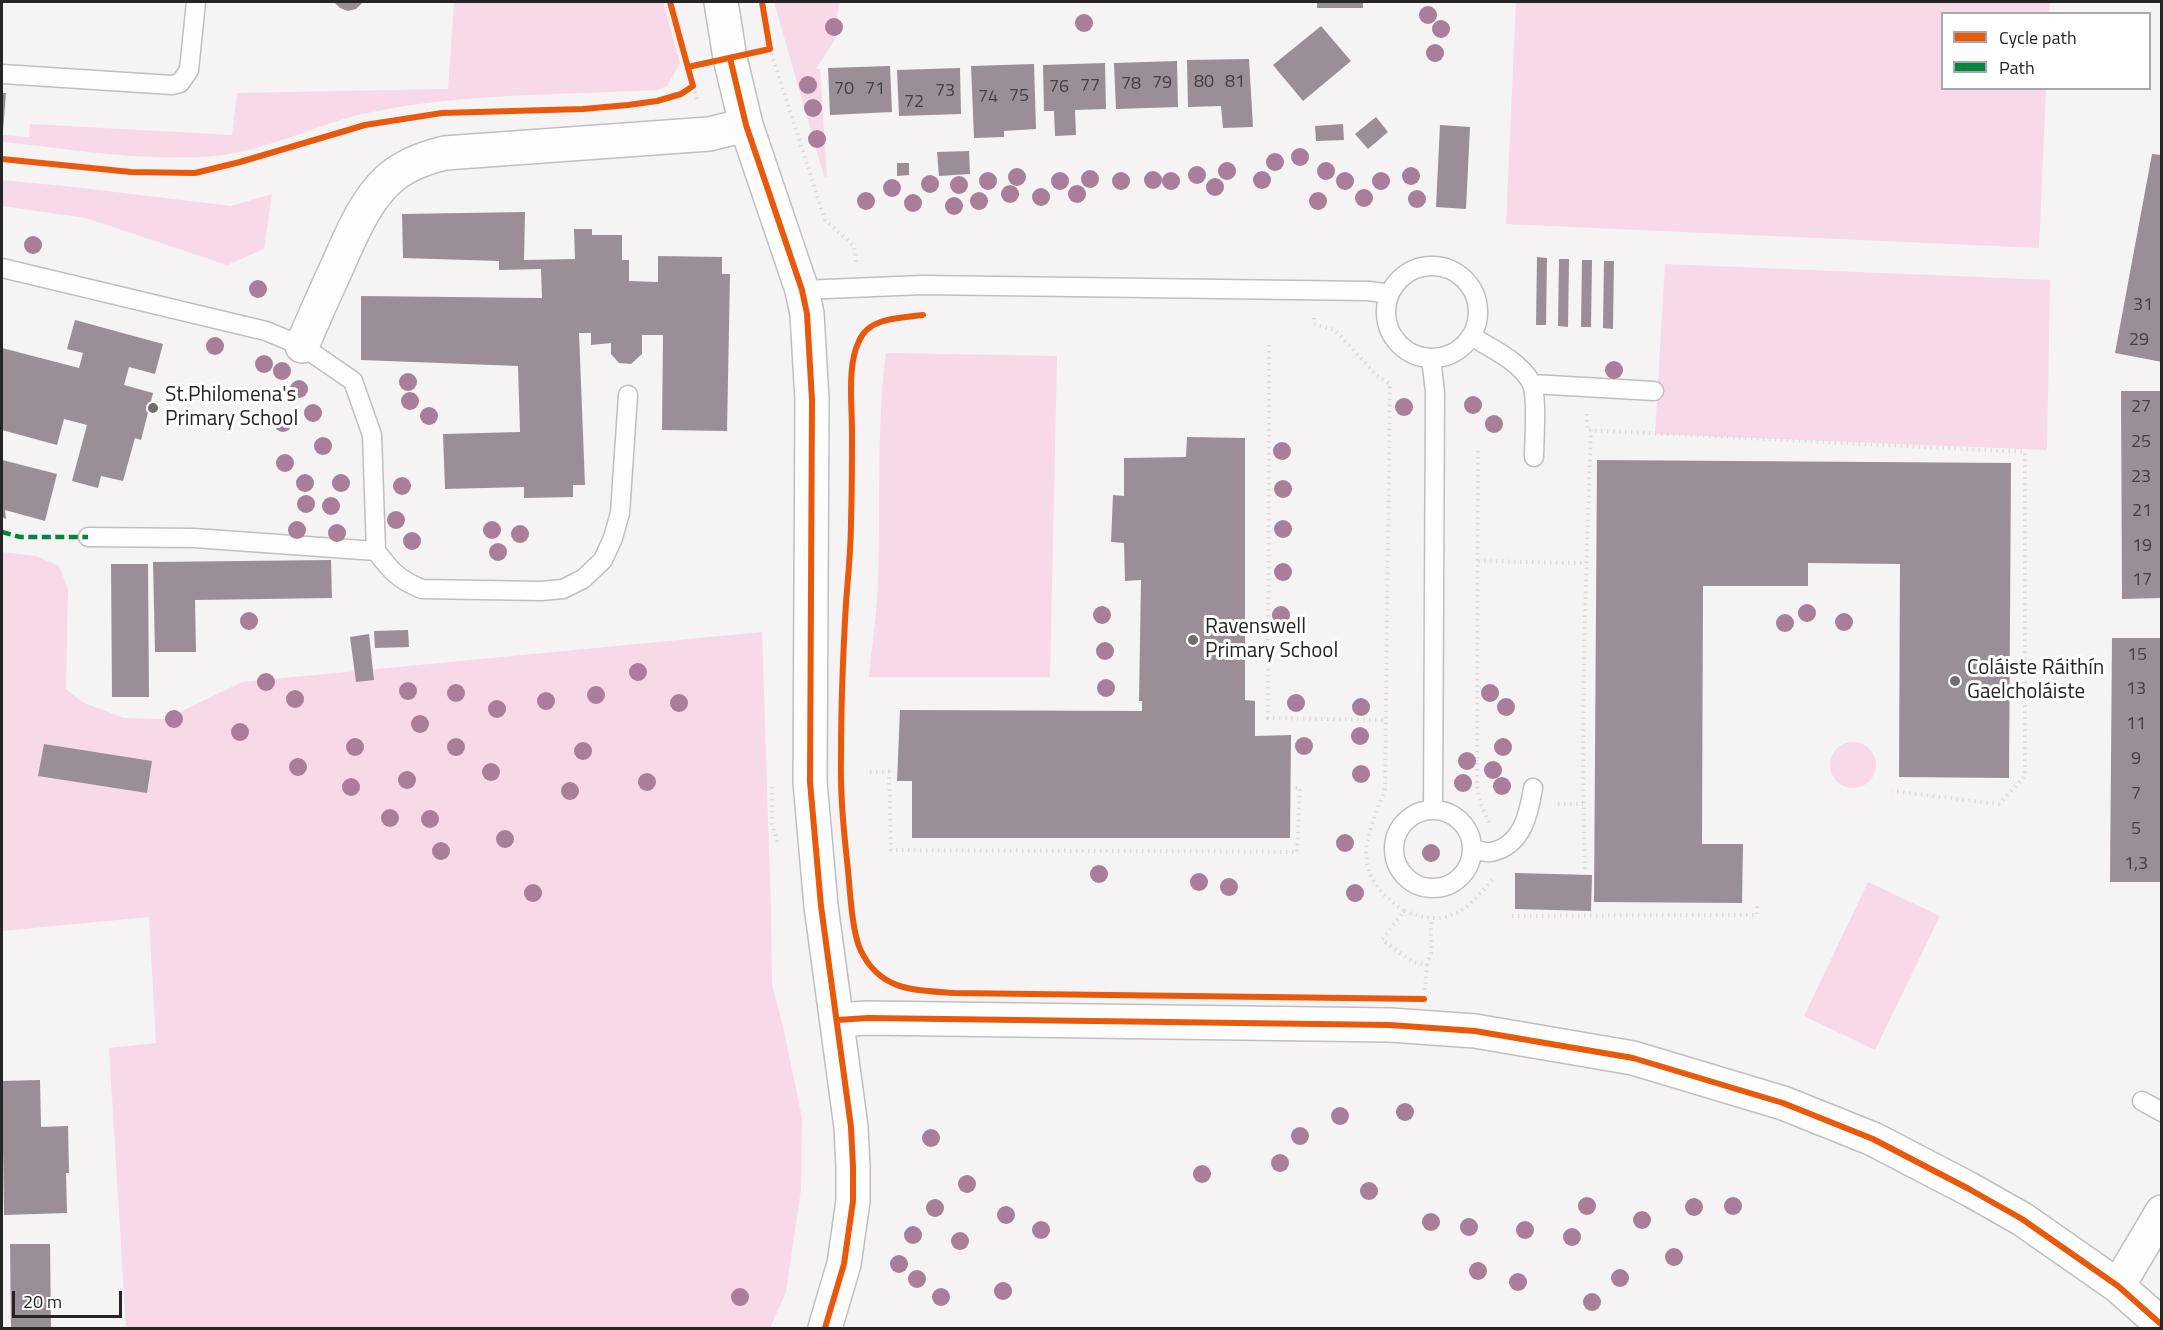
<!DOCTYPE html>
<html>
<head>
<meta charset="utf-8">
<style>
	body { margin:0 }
	#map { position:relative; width:2163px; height:1330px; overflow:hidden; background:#f5f3f4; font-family:"Titillium Web",sans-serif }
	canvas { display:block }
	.frame { position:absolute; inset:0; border:3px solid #262525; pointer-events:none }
	.legend { position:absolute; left:1941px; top:12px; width:210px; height:78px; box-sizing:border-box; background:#fff; border:2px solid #a8a8a8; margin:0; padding:8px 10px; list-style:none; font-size:18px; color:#262525 }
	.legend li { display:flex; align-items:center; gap:12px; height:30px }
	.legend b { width:30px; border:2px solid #a8a8a8 }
	.scale { position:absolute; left:12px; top:1291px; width:110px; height:27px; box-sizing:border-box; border:3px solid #262525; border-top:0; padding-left:8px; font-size:18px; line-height:21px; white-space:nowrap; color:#262525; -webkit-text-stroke:4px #fff; paint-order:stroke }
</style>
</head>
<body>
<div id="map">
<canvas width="2163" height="1330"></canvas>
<div class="frame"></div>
<ul class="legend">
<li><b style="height:8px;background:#e8590c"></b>Cycle path</li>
<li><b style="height:8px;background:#00873e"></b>Path</li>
</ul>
<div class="scale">20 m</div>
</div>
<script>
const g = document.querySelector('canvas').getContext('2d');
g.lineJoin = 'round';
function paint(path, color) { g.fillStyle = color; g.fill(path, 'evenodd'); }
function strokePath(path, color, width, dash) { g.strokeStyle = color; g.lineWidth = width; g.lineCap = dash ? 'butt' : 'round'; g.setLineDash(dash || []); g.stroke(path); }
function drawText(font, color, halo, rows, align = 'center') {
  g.font = font + ' "Titillium Web",sans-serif'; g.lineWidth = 6; g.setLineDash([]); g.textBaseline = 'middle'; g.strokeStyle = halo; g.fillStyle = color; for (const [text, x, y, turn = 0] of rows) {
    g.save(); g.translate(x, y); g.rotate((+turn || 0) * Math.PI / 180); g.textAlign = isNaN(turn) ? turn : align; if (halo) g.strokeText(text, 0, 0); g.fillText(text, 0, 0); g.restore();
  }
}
const green = new Path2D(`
	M454,2H663L680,63L667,86L657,90C562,95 465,93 372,112C319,122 269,151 214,156C144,162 72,149 2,142V135L29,137L30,124L232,135L237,93L448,89Z
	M774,2H839L834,41L816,69H820L827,177L824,176Z
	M1516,2H2050L2049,13L1942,14V88L2046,89L2039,248L1506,224Z
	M2,180L74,187L231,206L272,194L264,249L227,265L86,218L2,206Z
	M1665,264L2050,280L2047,450L1655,434Z
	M886,353L1057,356L1050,677H869C872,645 877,613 878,581C881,506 876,429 886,353Z
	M2,552L36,556L59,566L68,589L66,689L82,702L124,718L166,719L242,682L762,632L771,911L772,985L783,1026L802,1118L801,1189L786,1292L770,1328H126L109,1048L156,1043L149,917L2,931Z
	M1830 765a23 23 0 1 1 46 0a23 23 0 1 1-46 0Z
	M1868,882L1940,916L1875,1050L1804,1016Z`);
const building = new Path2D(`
	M334,2H363L356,9L348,11L340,8Z
	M1317,2H1363V8H1317Z
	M1321,26L1351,61L1303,101L1273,65Z
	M1249,59L1253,127L1223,128L1221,106L1188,107L1187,60Z
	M1177,61L1178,107L1116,109L1114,63Z
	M1105,63L1106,109L1075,110L1076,135L1055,136L1054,111H1044L1043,65Z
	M1034,64L1036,129L1004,131V137L974,138L971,66Z
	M890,66L892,112L830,115L828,68Z
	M960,68L961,114L899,116L897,70Z
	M2,93H6L3,131H2Z
	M1376,117L1388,132L1368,149L1355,134Z
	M1343,124L1344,140L1316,141L1315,126Z
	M1440,125L1470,127L1466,209L1436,207Z
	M969,151L970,174L939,176L937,152Z
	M2152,154L2162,155V362L2115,353Z
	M897,163H909V175L897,176Z
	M525,212L524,260L575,259L574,229H592V235H622V260H629V281L658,282V256L722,257V274H730L727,431L662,430L663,335H642V354L631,364L619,363L611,354V343L591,345V333H579L585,485H573V497L524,498V487L445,489L443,434L520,432L518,366L361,360V296L542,298L541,269L499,270V261L403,258L402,214Z
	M1537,257L1547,258L1546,325H1536Z
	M1559,259H1569L1568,327L1558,326Z
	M1582,260H1592L1591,327H1581Z
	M1604,261H1614L1613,329L1603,328Z
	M75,320L163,344L155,374L129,367L124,385L153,393L141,440L135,438L123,481L101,476L98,488L72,481L87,425L64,419L57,445L2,430V348L79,368L83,353L67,349Z
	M2121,391H2162V598L2122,599Z
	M1187,437L1245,438V700L1255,701V736L1291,735L1290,838H912V781H897L900,710L1142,711V701H1139L1141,580L1125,581L1124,543L1111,542L1113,495L1124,496V458L1186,457Z
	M2,460L57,474L45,521L5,510L6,519L2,517Z
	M1597,460L2011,463L2009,778L1899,777L1900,564L1808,563V586H1703L1702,844H1743L1742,903L1594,902Z
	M331,560L332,598L195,600L196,652H155L153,562Z
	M111,564H148L149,697H112Z
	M408,630L409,647L375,648L374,631Z
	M369,634L374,680L356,682L350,637Z
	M2112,638H2162V882H2110Z
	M44,744L152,761L147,793L38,776Z
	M1515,873L1592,875L1591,911L1515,909Z
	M40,1080L41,1127L68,1126L69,1173H66L67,1213L4,1215L2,1081Z
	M10,1244H50L51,1328H11Z`);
const path = new Path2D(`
	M763,51L770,49L825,220L854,246L856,262
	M688,67L697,65
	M693,86L698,101
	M1314,318V324L1335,330L1376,375L1390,384L1385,790C1364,842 1350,874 1404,911L1382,940L1413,962L1427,965L1425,991
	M1269,345L1268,718L1386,720
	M1587,414V430L2025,452V776L1999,804L1892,791
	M1478,451L1477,787L1481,804L1489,823
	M1478,561L1586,563
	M870,772H889L891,850L1297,852L1300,788H1291
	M772,787V824L778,844
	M1558,804H1583
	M1585,869C1580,723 1586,576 1591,429
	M1404,911C1448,928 1464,913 1492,880
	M1512,916L1757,915V906
	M1427,965L1431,953V919`);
const service = new Path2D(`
	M2,74L172,85L180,83L189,70L196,2
	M1386 312a46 46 0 1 1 92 0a46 46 0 1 1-92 0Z
	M2,268L266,331L302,346L353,381L372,435L376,551L194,538L88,537
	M802,290L923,285L1369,291L1390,294
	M1471,336C1491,348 1519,361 1531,382C1538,395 1534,441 1534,457
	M1431,358L1435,392L1433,810
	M1532,384L1654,391
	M376,551C391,571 399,580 422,589L541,591L563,589L583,579L603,560L613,538L620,513L628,395
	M1394 849a39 39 0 1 1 78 0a39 39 0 1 1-78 0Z
	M1472,849C1477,850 1485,853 1491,852C1522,846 1529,814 1533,788
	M2142,1101L2162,1112`);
const minor = new Path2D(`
	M721,2L730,58L746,125L802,290L807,314L812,400L810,782L821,906L851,1127L853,1167V1201L844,1264L825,1328
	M302,346C313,320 325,293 337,267C350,238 364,202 388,180C404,165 424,158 445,153L709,134L746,125
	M837,1020L868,1018L1390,1025L1475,1031L1633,1058L1783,1103L1873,1139L1969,1189L2022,1219L2118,1286L2162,1325
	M2118,1286L2162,1212`);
const quiet = new Path2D(`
	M2,532L20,537H88`);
const cycleway = new Path2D(`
	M730,58L746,125L802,290L807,314L812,400L810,782L821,906L851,1127L853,1167V1201L844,1264L825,1328
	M688,67L770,49L762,2
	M2,159L131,172L195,173L240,162L365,125L442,113L583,109L628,105L657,101L681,94L693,86L670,2
	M923,315C901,318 869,317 859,341C847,365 852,404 852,431C852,461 852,491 851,521C851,549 848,576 846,603C843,654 841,706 841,757C840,795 844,833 848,870C850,891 852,933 861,951C881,992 916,990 954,993L1424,999
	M837,1020L868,1018L1390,1025L1475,1031L1633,1058L1783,1103L1873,1139L1969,1189L2022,1219L2118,1286L2162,1325`);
const trees = [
	[1428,15],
	[1084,23],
	[834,27],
	[1441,29],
	[1435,53],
	[808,85],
	[813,108],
	[817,139],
	[1300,157],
	[1275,162],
	[1227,171],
	[1326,171],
	[1197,175],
	[1411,176],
	[1017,177],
	[1090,179],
	[1153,180],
	[1262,180],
	[988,181],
	[1060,181],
	[1121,181],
	[1171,181],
	[1345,181],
	[1381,181],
	[930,184],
	[959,185],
	[1215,187],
	[892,188],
	[1010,194],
	[1077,194],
	[1041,197],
	[1364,198],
	[1417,199],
	[866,201],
	[979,201],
	[1318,201],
	[913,203],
	[954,206],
	[33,245],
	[258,289],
	[215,346],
	[264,364],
	[1614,370],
	[282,371],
	[408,382],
	[299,389],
	[410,401],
	[1473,405],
	[1404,407],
	[313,413],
	[429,416],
	[283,423],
	[1494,424],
	[323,446],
	[1282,451],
	[285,463],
	[305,483],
	[341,483],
	[402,486],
	[1283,489],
	[306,504],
	[331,506],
	[396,520],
	[1283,529],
	[297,530],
	[492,530],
	[337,533],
	[520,534],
	[412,541],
	[498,552],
	[1283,572],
	[1807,613],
	[1102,615],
	[1281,615],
	[249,621],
	[1844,622],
	[1785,623],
	[1105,651],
	[638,672],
	[266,682],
	[1106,688],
	[408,691],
	[456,693],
	[1490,693],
	[596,695],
	[295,699],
	[546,701],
	[679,703],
	[1296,703],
	[1361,707],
	[1506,707],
	[497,709],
	[174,719],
	[420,724],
	[240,732],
	[1360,736],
	[1304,746],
	[355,747],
	[456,747],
	[1503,747],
	[583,751],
	[1467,761],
	[298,767],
	[1493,770],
	[491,772],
	[1361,774],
	[407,780],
	[647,782],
	[1463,783],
	[1502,786],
	[351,787],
	[570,791],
	[390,818],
	[430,819],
	[505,839],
	[1345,843],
	[441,851],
	[1431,853],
	[1099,874],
	[1199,882],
	[1229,887],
	[533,893],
	[1355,893],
	[1405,1112],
	[1340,1116],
	[1300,1136],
	[931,1138],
	[1280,1163],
	[1202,1174],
	[967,1184],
	[1369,1191],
	[1587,1206],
	[1733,1206],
	[1694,1207],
	[935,1208],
	[1006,1215],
	[1642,1220],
	[1431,1222],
	[1469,1227],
	[1041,1230],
	[1525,1230],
	[913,1235],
	[1572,1237],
	[960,1241],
	[1674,1257],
	[899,1264],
	[1478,1271],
	[1620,1278],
	[917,1279],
	[1518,1282],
	[1003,1291],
	[740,1297],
	[941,1297],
	[1592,1302]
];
const markers = [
	[153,408,6,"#6e6d6d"],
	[1193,640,6,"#6e6d6d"],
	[1955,681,6,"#6e6d6d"]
];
const numberNames = [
	["80",1204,83],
	["81",1235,83],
	["79",1162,84],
	["78",1131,85],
	["77",1090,87],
	["76",1059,88],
	["70",844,90],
	["71",875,90],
	["73",945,92],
	["75",1019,97],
	["74",988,98],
	["72",914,103],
	["31",2143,306],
	["29",2139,341],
	["27",2141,408],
	["25",2141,443],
	["23",2141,478],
	["21",2142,512],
	["19",2142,547],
	["17",2142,581],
	["15",2137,656],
	["13",2136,690],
	["11",2136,725],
	["9",2136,760],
	["7",2136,795],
	["5",2136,830],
	["1,3",2136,865]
];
const poiNames = [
	["St.Philomena's",165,396],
	["Primary School",165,420],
	["Ravenswell",1205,628],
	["Primary School",1205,652],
	["Coláiste Ráithín",1967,669],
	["Gaelcholáiste",1967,693]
];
paint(green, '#f7d9e8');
paint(building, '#9a8f96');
strokePath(service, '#c0bebf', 21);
strokePath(minor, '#c0bebf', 36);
strokePath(path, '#dcdbdb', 4, [1.5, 4.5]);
strokePath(service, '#fefdfd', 18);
strokePath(minor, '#fefdfd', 33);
strokePath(quiet, '#00873e', 4.5, [9, 4.5]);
strokePath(cycleway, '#e8590c', 6);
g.fillStyle = '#a87e99';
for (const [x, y] of trees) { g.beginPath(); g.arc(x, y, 9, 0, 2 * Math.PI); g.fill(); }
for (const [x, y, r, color] of markers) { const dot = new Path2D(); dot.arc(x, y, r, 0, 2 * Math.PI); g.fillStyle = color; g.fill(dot); strokePath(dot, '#fff', 2); }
drawText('18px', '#434041', null, numberNames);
drawText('21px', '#262525', '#fff', poiNames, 'left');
</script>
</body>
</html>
